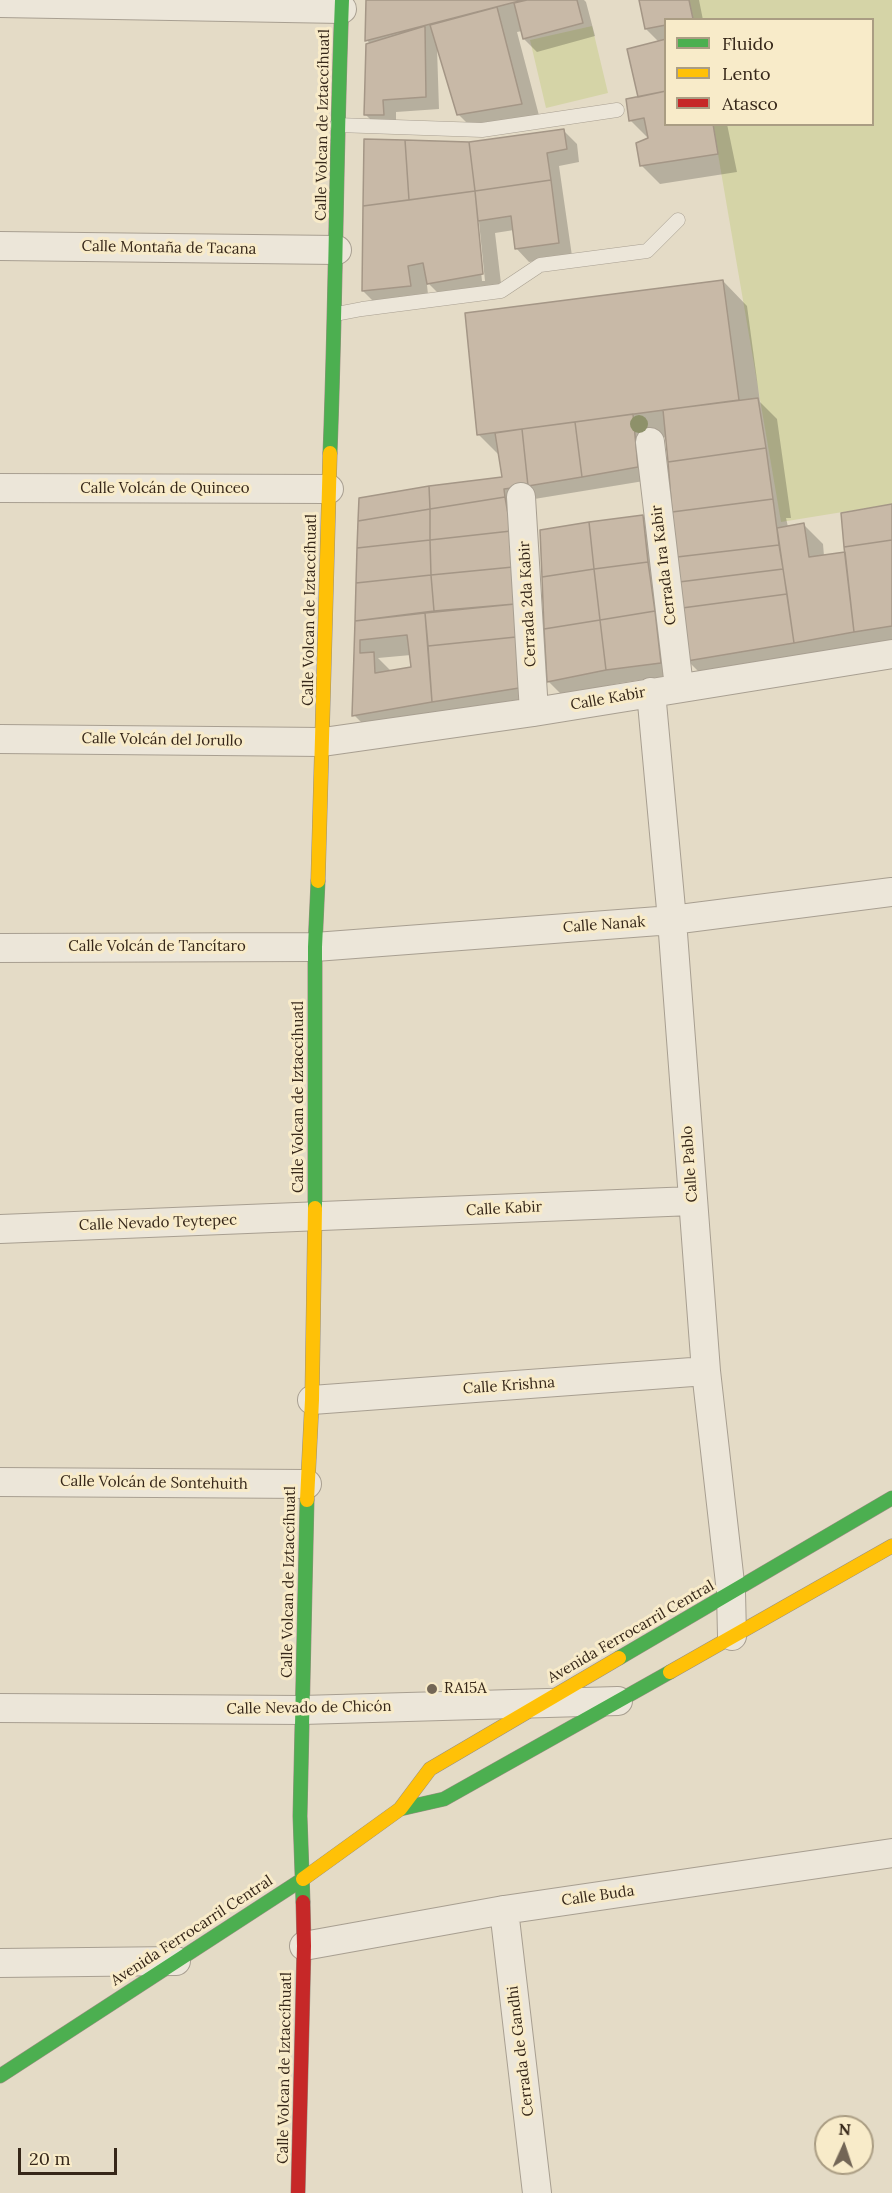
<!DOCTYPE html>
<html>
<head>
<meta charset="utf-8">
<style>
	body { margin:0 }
	#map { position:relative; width:892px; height:2193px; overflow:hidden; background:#e4dbc6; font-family:Lora,serif }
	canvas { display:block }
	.legend { position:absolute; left:664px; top:18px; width:210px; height:108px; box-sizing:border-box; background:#f8ebc9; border:2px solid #aa9d83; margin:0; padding:8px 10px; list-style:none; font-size:18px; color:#362719 }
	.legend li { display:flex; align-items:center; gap:12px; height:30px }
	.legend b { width:30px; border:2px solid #aa9d83 }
	.north { position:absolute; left:814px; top:2115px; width:60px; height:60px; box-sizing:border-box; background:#f8ebc9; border:2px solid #aa9d83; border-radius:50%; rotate:3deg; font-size:16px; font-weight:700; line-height:24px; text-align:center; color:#362719 }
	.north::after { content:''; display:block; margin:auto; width:21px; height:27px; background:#736656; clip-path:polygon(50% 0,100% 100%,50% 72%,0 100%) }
	.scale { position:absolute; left:18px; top:2148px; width:99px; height:27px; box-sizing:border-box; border:3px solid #362719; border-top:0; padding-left:8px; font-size:18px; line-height:21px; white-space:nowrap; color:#362719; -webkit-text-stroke:4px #f8ebc9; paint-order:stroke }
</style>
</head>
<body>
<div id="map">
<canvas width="892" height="2193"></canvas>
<ul class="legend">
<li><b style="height:8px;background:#4caf50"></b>Fluido</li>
<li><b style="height:8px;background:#ffc107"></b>Lento</li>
<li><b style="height:8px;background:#c62828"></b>Atasco</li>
</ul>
<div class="north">N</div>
<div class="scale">20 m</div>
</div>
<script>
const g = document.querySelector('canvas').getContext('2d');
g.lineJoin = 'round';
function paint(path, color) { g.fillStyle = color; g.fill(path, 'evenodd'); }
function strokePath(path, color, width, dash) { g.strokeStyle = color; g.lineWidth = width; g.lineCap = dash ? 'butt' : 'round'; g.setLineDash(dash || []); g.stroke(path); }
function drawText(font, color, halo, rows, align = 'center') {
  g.font = font + ' Lora,serif'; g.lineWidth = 6; g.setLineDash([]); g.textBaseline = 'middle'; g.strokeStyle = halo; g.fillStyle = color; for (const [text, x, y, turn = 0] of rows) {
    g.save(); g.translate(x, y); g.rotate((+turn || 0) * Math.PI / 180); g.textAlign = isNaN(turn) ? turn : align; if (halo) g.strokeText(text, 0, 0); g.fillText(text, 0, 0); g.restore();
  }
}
const green = new Path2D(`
	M689,0H892V504L781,522L713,125L872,124V20L693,19Z
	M592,26L608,93L546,108L530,40Z`);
const shadow = new Path2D(`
	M367,0H584L586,2L595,36L537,52L524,39L522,31L517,32L541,123L477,133L458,114L437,48L439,109L396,112V128H379L366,115L370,44L367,40Z
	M640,0H699L703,20H666V124H727L737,172L660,184L641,165L649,139L630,120L641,98L659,42L646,29Z
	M564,131L577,144L579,162L559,166L572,256L529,262L516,248L514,230L495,233L502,292L447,302L429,284L427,285L429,304L382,310L363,291L469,143ZM475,212H478L485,281H482Z
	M723,281L747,306L760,402L777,419L791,518H786L788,527L804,525L823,544L824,556L844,553L892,506V641L707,680L688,661L667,437L646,440L650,480L516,502L531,701L373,734L354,715L356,620L504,478L500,456L478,434ZM411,655L412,669L392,672L378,658Z
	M642,517L655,530L673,675L620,683L562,695L549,682Z`);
const building = new Path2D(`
	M366,0H523L365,41Z
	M527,0H577L583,23L523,39L514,3Z
	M639,0H689L693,19L666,20V25L645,29Z
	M497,7L522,104L457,115L430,25Z
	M425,26L426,97L383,100L384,115H364L366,44Z
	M666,39V91L638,97L627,49Z
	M666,91V124H713L718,154L640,166L636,143L648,138L644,118L629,121L626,99Z
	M564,129L567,149L547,153L551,180L475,191L469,142Z
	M364,139L405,140L409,200L363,206Z
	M405,140L469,142L475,191L409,200Z
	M551,180L559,243L515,249L511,216L478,221L475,191Z
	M475,191L483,274L427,284L423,263L408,266L411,286L362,291L363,206Z
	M723,280L739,400L477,435L465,313Z
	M758,398L766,448L668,462L663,410Z
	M633,414L638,467L582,477L575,422Z
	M575,422L582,477L528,486L522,429Z
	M522,429L528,486L504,489L505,497L430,509L429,486L502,477L495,433Z
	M766,448L773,499L672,512L668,462Z
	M429,486L430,509L358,521L359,498Z
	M505,497L511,531L430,540V509Z
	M773,499L779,545L677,557L672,512Z
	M892,504V540L844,547L841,513Z
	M430,509V540L357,548L358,521Z
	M643,515L648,562L594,569L589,522Z
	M589,522L594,569L542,577L540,530Z
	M804,523L809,557L845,552L854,632L794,643L777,528Z
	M511,531L513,567L431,575L430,540Z
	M430,540L431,575L356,583L357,548Z
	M892,540V626L854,632L844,547Z
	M779,545L783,569L679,582L677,557Z
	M648,562L655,611L600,620L594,569Z
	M513,567L515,604L434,611L431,575Z
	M594,569L600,620L544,629L542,577Z
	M783,569L787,594L682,608L679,582Z
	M431,575L434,611L355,621L356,583Z
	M787,594L794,643L687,661L682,608Z
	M515,604L516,637L428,646L425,613Z
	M655,611L661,663L606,670L600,620Z
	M425,613L432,702L352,716L355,621ZM407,635L411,667L375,673L374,652L360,653V640Z
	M600,620L606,670L547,682L544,629Z
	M516,637L519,688L432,702L428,646Z`);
const lane = new Path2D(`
	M337,125L482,130L617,110
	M336,314L362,309L501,291L540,265L647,251L678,220`);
const street = new Path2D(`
	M0,3L342,9
	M0,246L337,250
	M650,442L679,687
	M0,488L329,489
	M521,497L534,712
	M651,692L672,920L706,1371L731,1592L732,1636
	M0,739L323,742L534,712L892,654
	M0,948L315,947L672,920L892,892
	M0,1229L692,1201
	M312,1400L706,1371
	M0,1482L307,1484
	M0,1708L302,1710L618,1701
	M504,1910L537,2193
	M304,1946L504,1910L892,1853
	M0,1963L176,1961`);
const fast = new Path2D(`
	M330,453C336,302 336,151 342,0
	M315,1208V947L318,881
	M619,1658L892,1498
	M400,1809L444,1799L670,1672
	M303,1902L300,1816L307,1500
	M0,2076L303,1879`);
const slow = new Path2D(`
	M318,881L330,453
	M307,1500L312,1400L315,1208
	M670,1672L892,1546
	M303,1879L400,1809L430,1769L619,1658`);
const jam = new Path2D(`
	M298,2193L304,1946L303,1902`);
const trees = [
	[639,424]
];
const markers = [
	[432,1689,6,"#736656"]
];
const streetNames = [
	["Calle Volcan de Iztaccíhuatl",323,125,-89],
	["Calle Montaña de Tacana",169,248,1],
	["Calle Volcán de Quinceo",165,489],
	["Cerrada 1ra Kabir",664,565,-97],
	["Cerrada 2da Kabir",528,604,-93],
	["Calle Volcan de Iztaccíhuatl",310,610,-89],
	["Calle Kabir",608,699,-10],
	["Calle Volcán del Jorullo",162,740,1],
	["Calle Nanak",604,925,-4],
	["Calle Volcán de Tancítaro",157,947],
	["Calle Volcan de Iztaccíhuatl",299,1097,-90],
	["Calle Pablo",690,1164,-94],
	["Calle Kabir",504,1209,-3],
	["Calle Nevado Teytepec",158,1223,-2],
	["Calle Krishna",509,1386,-4],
	["Calle Volcán de Sontehuith",154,1483,1],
	["Calle Volcan de Iztaccíhuatl",289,1582,-89],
	["Avenida Ferrocarril Central",631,1632,-30],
	["Calle Nevado de Chicón",309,1708,-1],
	["Calle Buda",598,1896,-8],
	["Avenida Ferrocarril Central",192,1931,-33],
	["Cerrada de Gandhi",521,2051,-97],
	["Calle Volcan de Iztaccíhuatl",285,2068,-89]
];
const poiNames = [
	["RA15A",444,1689]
];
paint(green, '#d5d4a7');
paint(shadow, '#0003');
paint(building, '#c8b9a7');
strokePath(building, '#a49686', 1.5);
strokePath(lane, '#a89f91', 15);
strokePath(street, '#a89f91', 30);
strokePath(fast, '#988f80', 15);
strokePath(slow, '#988f80', 15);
strokePath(jam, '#988f80', 15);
strokePath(lane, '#ece6d9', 14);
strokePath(street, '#ece6d9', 28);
strokePath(fast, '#4caf50', 14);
strokePath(slow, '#ffc107', 14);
strokePath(jam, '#c62828', 14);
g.fillStyle = '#8e916a';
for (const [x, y] of trees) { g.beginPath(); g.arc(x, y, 9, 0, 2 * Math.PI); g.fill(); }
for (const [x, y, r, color] of markers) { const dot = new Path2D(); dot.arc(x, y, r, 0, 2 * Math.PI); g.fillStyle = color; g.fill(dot); strokePath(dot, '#f8ebc9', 2); }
drawText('15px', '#362719', '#f8ebc9', streetNames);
drawText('15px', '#362719', '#f8ebc9', poiNames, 'left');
</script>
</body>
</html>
